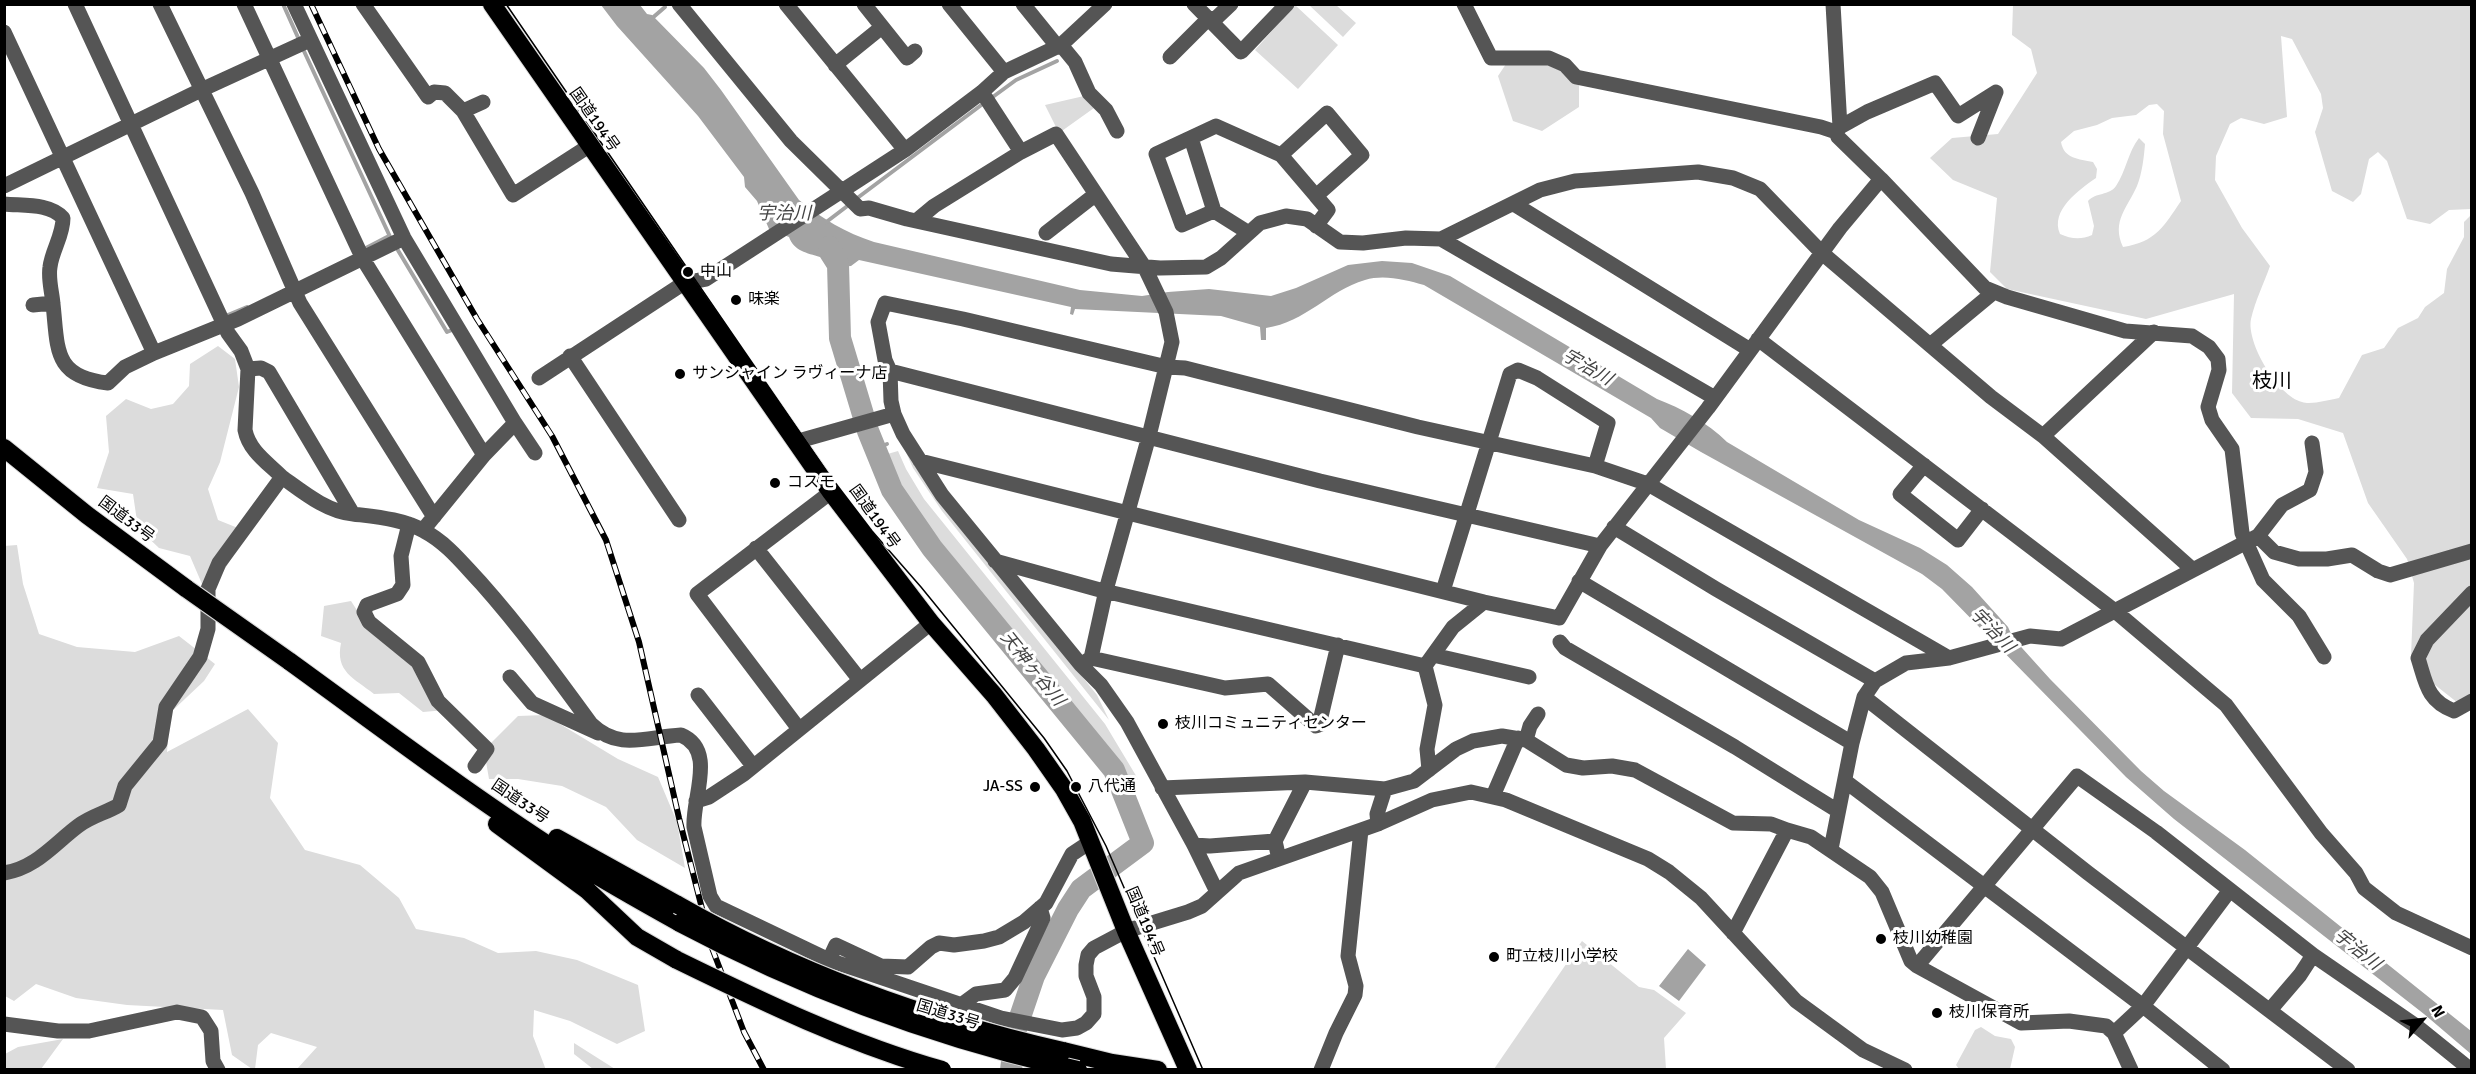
<!DOCTYPE html>
<html>
<head>
<meta charset="utf-8">
<style>
	body { margin:0 }
	#map { position:relative; width:2476px; height:1074px; overflow:hidden; background:#fff; font-family:Signika,sans-serif }
	canvas { display:block }
	.frame { position:absolute; inset:0; border:6px solid #000; pointer-events:none }
	.north { position:absolute; left:2392px; top:990px; width:60px; height:60px; -webkit-text-stroke:4px #fff; paint-order:stroke; rotate:62deg; font-size:16px; font-weight:700; line-height:24px; text-align:center; color:#000 }
	.north::after { content:''; display:block; margin:auto; width:21px; height:27px; background:#000; clip-path:polygon(50% 0,100% 100%,50% 72%,0 100%) }
</style>
</head>
<body>
<div id="map">
<canvas width="2476" height="1074"></canvas>
<div class="frame"></div>
<div class="north">N</div>
</div>
<script>
const g = document.querySelector('canvas').getContext('2d');
g.lineJoin = 'round';
function paint(path, color) { g.fillStyle = color; g.fill(path, 'evenodd'); }
function strokePath(path, color, width, dash) { g.strokeStyle = color; g.lineWidth = width; g.lineCap = dash ? 'butt' : 'round'; g.setLineDash(dash || []); g.stroke(path); }
function drawText(font, color, halo, rows, align = 'center') {
  g.font = font + ' Signika,"Noto Sans JP",sans-serif'; g.lineWidth = 6; g.setLineDash([]); g.textBaseline = 'middle'; g.strokeStyle = halo; g.fillStyle = color; for (const [text, x, y, turn = 0] of rows) {
    g.save(); g.translate(x, y); g.rotate((+turn || 0) * Math.PI / 180); g.textAlign = isNaN(turn) ? turn : align; if (halo) g.strokeText(text, 0, 0); g.fillText(text, 0, 0); g.restore();
  }
}
const green = new Path2D(`
	M1295,5L1338,45L1298,89L1255,50Z
	M1309,5H1336L1356,23L1343,37Z
	M2013,5H2471V209L2449,210L2430,224L2407,219L2387,161L2378,152L2369,159L2361,194L2353,202L2332,191L2315,132L2323,108L2321,94L2292,39L2281,36L2287,117L2264,124L2241,118L2230,124L2216,156L2215,180L2242,228L2270,266C2264,283 2255,301 2251,319C2246,343 2278,396 2302,402C2311,405 2328,400 2339,398L2362,355L2384,348L2398,328L2418,318L2425,307L2444,293L2447,269L2464,237V222L2471,215V708L2463,707L2425,677L2411,656L2414,583L2407,559L2368,503L2343,433L2298,419L2251,418L2232,393L2234,294L2146,319L2007,289L1990,272L1997,198L1953,180L1930,158L1952,138L1998,134L2037,73L2031,49L2012,35ZM2157,104L2164,111L2163,134L2181,201C2164,226 2156,242 2123,247C2111,221 2128,207 2137,186C2142,174 2144,157 2145,144L2139,138C2128,152 2126,171 2116,186C2109,196 2096,192 2088,201L2094,226L2092,235C2081,240 2071,239 2060,234C2050,210 2079,190 2096,178L2097,169L2093,162C2079,159 2064,159 2061,142L2074,131L2097,125L2112,118L2136,115L2149,105Z
	M1553,60L1579,77V107L1542,131L1513,121L1498,76L1506,64Z
	M1084,96L1094,108L1059,133L1045,105Z
	M218,346L235,359L239,387L220,462L208,489L218,520L238,528L231,559L213,588L202,584L190,556L159,548L138,528L133,494L97,488L109,452L106,416L126,399L151,409L173,404L189,386L190,364Z
	M904,448L963,529L1097,695L1109,720L942,511L913,468Z
	M898,451L906,469L924,499L1105,724L1138,779L1128,784L1125,781C1076,705 1015,639 961,567C933,530 902,499 884,455Z
	M17,545L23,584L39,634L77,647L135,652L179,636L215,664L204,681L170,713L167,752L248,709L278,743L270,798L305,850L360,865L399,898L416,929L464,938L498,953L536,951L577,960L638,985L645,1031L617,1044L570,1021L534,1010L533,1036L546,1070L297,1069L317,1047L271,1033L258,1045L255,1069H252L232,1055L223,1010L127,1005L76,998L36,984L14,1001L5,996L4,546Z
	M351,601L369,629L417,664L446,710L423,712L399,693L374,694C354,678 335,672 341,643L321,636L324,606Z
	M545,715L618,759L658,777L677,822L685,868L637,840L606,807L562,786L518,779H489L484,750L518,716Z
	M1582,941L1639,987L1654,990L1686,1013L1664,1038L1666,1069H1494Z
	M1981,1027L1995,1036L2011,1039L2015,1047L2010,1069H1959L1956,1065L1975,1030Z
	M63,1039L41,1069H5V1054L18,1047Z
	M574,1043L615,1069H593L574,1054Z`);
const water = new Path2D(`
	M601,5H640L647,14L652,15L704,68L721,90L799,200C821,218 846,233 874,242L1080,290L1142,296L1168,292L1209,289L1271,296L1296,288L1348,265L1382,261L1412,263L1450,276L1657,399C1681,408 1708,423 1727,442L1859,520L1920,548L1947,565L1972,587L2008,627L2013,638L2050,679L2141,771L2164,791L2245,850L2471,1031V1054L2424,1014L2174,819L2126,777L1942,589L1922,574L1701,452L1660,428L1651,418L1424,285C1406,280 1384,274 1365,280C1328,291 1306,322 1266,328V340H1261L1260,327L1221,316L1075,309L1073,315L1070,314L1071,307L859,260L851,266L827,268L820,257C807,253 794,251 789,237L769,229L757,201L745,187L744,177L698,116L617,26Z
	M1688,949L1706,965L1679,1001L1659,986Z`);
const stream = new Path2D(`
	M283,4L300,42
	M650,20L665,7
	M303,49L392,241
	M990,99L1016,80L1057,61
	M856,199L984,103
	M825,223L850,204
	M396,247L447,332L452,330
	M364,249L389,236
	M223,317L247,307
	M875,449L887,444`);
const river = new Path2D(`
	M829,247L838,264L840,338L868,431L892,490L932,548L1114,770L1143,843L1081,889L1068,909L1034,976L1016,1029L1011,1070`);
const minor = new Path2D(`
	M160,4L252,193L300,303L434,517
	M244,4L363,259L484,455
	M294,4L404,238L515,423L484,455L423,530
	M363,4L428,97L434,92L445,93L463,111L513,195L589,146
	M679,4L791,141L860,209L869,208L907,219L1111,264L1160,268L1206,267L1221,258L1260,223L1286,216L1307,219L1340,242L1363,243L1406,238L1441,239L1540,190L1575,181L1698,172L1733,178L1760,189L1822,253L1991,397L2043,436L2192,569
	M786,4L905,150
	M864,4L907,58L915,51
	M949,4L1004,72
	M1023,4L1057,46
	M1194,4L1241,52L1287,4
	M1464,4L1491,58H1549L1565,65L1576,77L1821,127L1836,132L1838,137L1881,179L1985,288L2007,297L2125,331L2192,336L2209,347L2218,359L2219,370L2208,407L2212,420L2232,449L2242,533L2263,580L2299,616L2324,657
	M1833,4L1840,127L1836,132
	M1212,22L1231,4
	M4,32L154,353L238,319L404,238
	M1061,45L1075,62L1089,93L1106,110L1117,131
	M1170,57L1209,18
	M835,65L882,27
	M982,92L1021,152L1056,134L1145,268L1166,312L1172,342L1149,436L1106,590L1091,658L1081,665
	M463,111L483,102
	M1840,127L1867,112L1935,83L1958,116L1996,92L1978,138
	M1191,138L1214,211
	M1281,155L1316,196
	M4,186L201,90L310,40
	M4,204C24,206 49,203 63,218C63,236 52,250 50,267C48,279 52,292 53,304C58,349 53,377 108,383L125,367L154,353
	M1514,204L1750,350
	M916,221L934,206L1021,152
	M1046,233L1096,194
	M1249,233L1214,211L1182,225L1156,154L1216,126L1281,155L1327,113L1362,155L1316,196L1328,210L1316,226
	M1441,239L1715,398
	M33,305L53,303
	M1758,339L2115,611L2226,705L2321,833L2356,873L2364,888L2396,913L2472,948
	M1930,345L1994,292
	M570,356L679,520
	M248,369L261,368L269,372L353,514C377,517 403,519 424,531C447,543 463,564 481,583C521,628 556,676 591,724C619,751 645,737 681,735C717,750 692,798 694,827L710,896L716,906L829,960L1001,1018L1062,1030L1077,1028L1086,1023L1094,1014V997L1086,976V965L1088,955L1094,948L1126,931L1188,912L1202,906L1239,873L1378,824L1432,800L1471,792L1506,800L1648,859L1669,872L1701,898L1796,1001L1863,1050L1905,1070
	M890,371L1320,481L1600,546
	M539,378L684,283L706,279L905,150L982,92L1004,72L1061,45L1105,4
	M515,423L535,453
	M2043,436L2154,332
	M795,442L894,414
	M920,461L1484,602L1559,618L1600,546L1708,408L1840,228L1881,179
	M1924,465L1900,494L1958,540L1982,509
	M282,477C303,492 327,512 353,514
	M409,524L401,556L403,585L397,594L367,605L364,612L369,622L418,662L438,701L487,749L475,766
	M1614,527L1716,589L1875,681
	M2258,536L2282,505L2310,490L2316,472L2312,443
	M756,548L860,680
	M995,561L1100,590L1425,666
	M1579,581L1852,743
	M1443,591L1510,374L1518,370L1537,378L1608,423L1595,466L1648,484L1949,658
	M2472,593L2427,640L2418,658C2426,683 2427,701 2454,711L2472,701
	M1560,642L1565,648L1735,747L1838,811
	M1433,655L1529,677
	M1091,658L1225,688L1268,684L1316,726L1319,725L1338,645
	M510,677L532,703L598,733
	M698,695L753,766
	M1864,697L2088,873L2348,1070
	M799,729L697,594L831,492
	M1526,740L1530,726L1538,714
	M1429,770L1427,749L1435,705L1425,666L1453,627L1484,602
	M1845,781L2143,1006L2223,1070
	M1162,788L1305,782L1385,789L1414,781L1456,749L1473,741L1502,736L1526,740L1566,765L1583,768L1612,766L1635,770L1733,823L1771,824L1787,830
	M1493,796L1518,738
	M696,801L709,797L744,774L931,623
	M1378,824L1377,814L1385,789
	M1194,845L1210,846L1275,841
	M1831,849L1852,743L1864,697L1875,681L1906,663L1949,658L2030,636L2061,639L2258,536L2274,552L2299,559H2327L2352,555L2378,571L2390,575L2472,551
	M1279,859L1275,841L1305,782
	M4,873C36,868 54,844 78,826C91,816 106,813 119,805L125,786L160,743L166,707L200,657L208,629V589L219,563L282,477C268,463 249,451 245,430L248,369L241,351L228,333L75,4
	M1217,892L1194,845L1127,722L1101,685L1081,665L942,495L903,434L894,414L891,401L890,371L885,360L878,322L885,303L963,319L1167,367L1185,368L1418,427L1595,466
	M1733,933L1787,830L1811,837L1870,877L1882,892L1911,961L1917,966L2021,1023L2069,1021L2106,1026L2114,1033L2131,1070
	M2313,955L2419,1028L2471,1070
	M829,960L836,945L881,966L908,967L931,947L939,943L954,945L984,941L999,937L1024,922L1046,903L1072,854L1090,842
	M1917,966L2077,776L2156,832L2313,955L2300,975L2270,1010
	M961,1005L976,994L1005,990L1015,978L1043,918L1040,908
	M4,1024L58,1031H89L177,1012L202,1017L211,1031L213,1061L218,1070
	M2114,1033L2143,1006L2230,890
	M1321,1070L1336,1033L1355,995L1356,986L1348,956L1361,830`);
const highway = new Path2D(`
	M492,4L831,492L931,623L994,695L1036,749L1064,789L1082,821L1126,931L1188,1070
	M4,448L87,515L187,589
	M289,661C383,729 475,799 573,861C608,883 644,903 680,923
	M497,824L587,890L637,937L677,960
	M557,838L678,905
	M1063,1051L1112,1063L1158,1070`);
const tram = new Path2D(`
	M506,4L827,472L872,531L921,587L1044,738L1067,771L1106,846L1203,1070`);
const rail = new Path2D(`
	M311,4L379,149L477,319L552,436L606,540L639,642L679,818L712,948L744,1032L764,1070`);
const highwayBridge = new Path2D(`
	M187,589L289,661
	M678,905C799,974 927,1020 1063,1051
	M680,923C808,991 937,1039 1078,1070
	M677,960C763,1002 850,1044 942,1070`);
const markers = [
	[688,272,6,"#000"],
	[736,300,6,"#000"],
	[680,374,6,"#000"],
	[775,483,6,"#000"],
	[1163,724,6,"#000"],
	[1035,787,6,"#000"],
	[1076,787,6,"#000"],
	[1881,939,6,"#000"],
	[1494,957,6,"#000"],
	[1937,1013,6,"#000"]
];
const streetNames = [
	["国道194号",594,120,55],
	["国道194号",874,517,54],
	["国道33号",126,520,37],
	["国道33号",520,802,34],
	["国道194号",1144,922,67],
	["国道33号",948,1015,17]
];
const poiNames = [
	["中山",700,272],
	["味楽",748,300],
	["サンシャイン ラヴィーナ店",692,374],
	["コスモ",787,483],
	["枝川コミュニティセンター",1175,724],
	["JA-SS",1023,787,"right"],
	["八代通",1088,787],
	["枝川幼稚園",1893,939],
	["町立枝川小学校",1506,957],
	["枝川保育所",1949,1013]
];
const waterNames = [
	["宇治川",784,214],
	["宇治川",1587,368,30],
	["宇治川",1992,631,46],
	["天神ヶ谷川",1032,669,51],
	["宇治川",2357,950,39]
];
const quarterNames = [
	["枝川",2272,382]
];
paint(green, '#dcdcdc');
paint(water, '#a3a3a3');
strokePath(stream, '#a3a3a3', 4);
strokePath(river, '#a3a3a3', 22);
strokePath(highway, '#dbdbdb', 20);
strokePath(minor, '#555', 15);
strokePath(highway, '#000', 18);
strokePath(tram, '#000', 1.5);
strokePath(rail, '#000', 6);
strokePath(rail, '#fff', 4, [11]);
strokePath(highwayBridge, '#dbdbdb', 20, []);
strokePath(highwayBridge, '#000', 18);
for (const [x, y, r, color] of markers) { const dot = new Path2D(); dot.arc(x, y, r, 0, 2 * Math.PI); g.fillStyle = color; g.fill(dot); strokePath(dot, '#fff', 2); }
drawText('16px', '#000', '#fff', streetNames);
drawText('16px', '#000', '#fff', poiNames, 'left');
drawText('italic 18px', '#444', '#fff', waterNames);
drawText('20px', '#000', '#fff', quarterNames);
</script>
</body>
</html>
